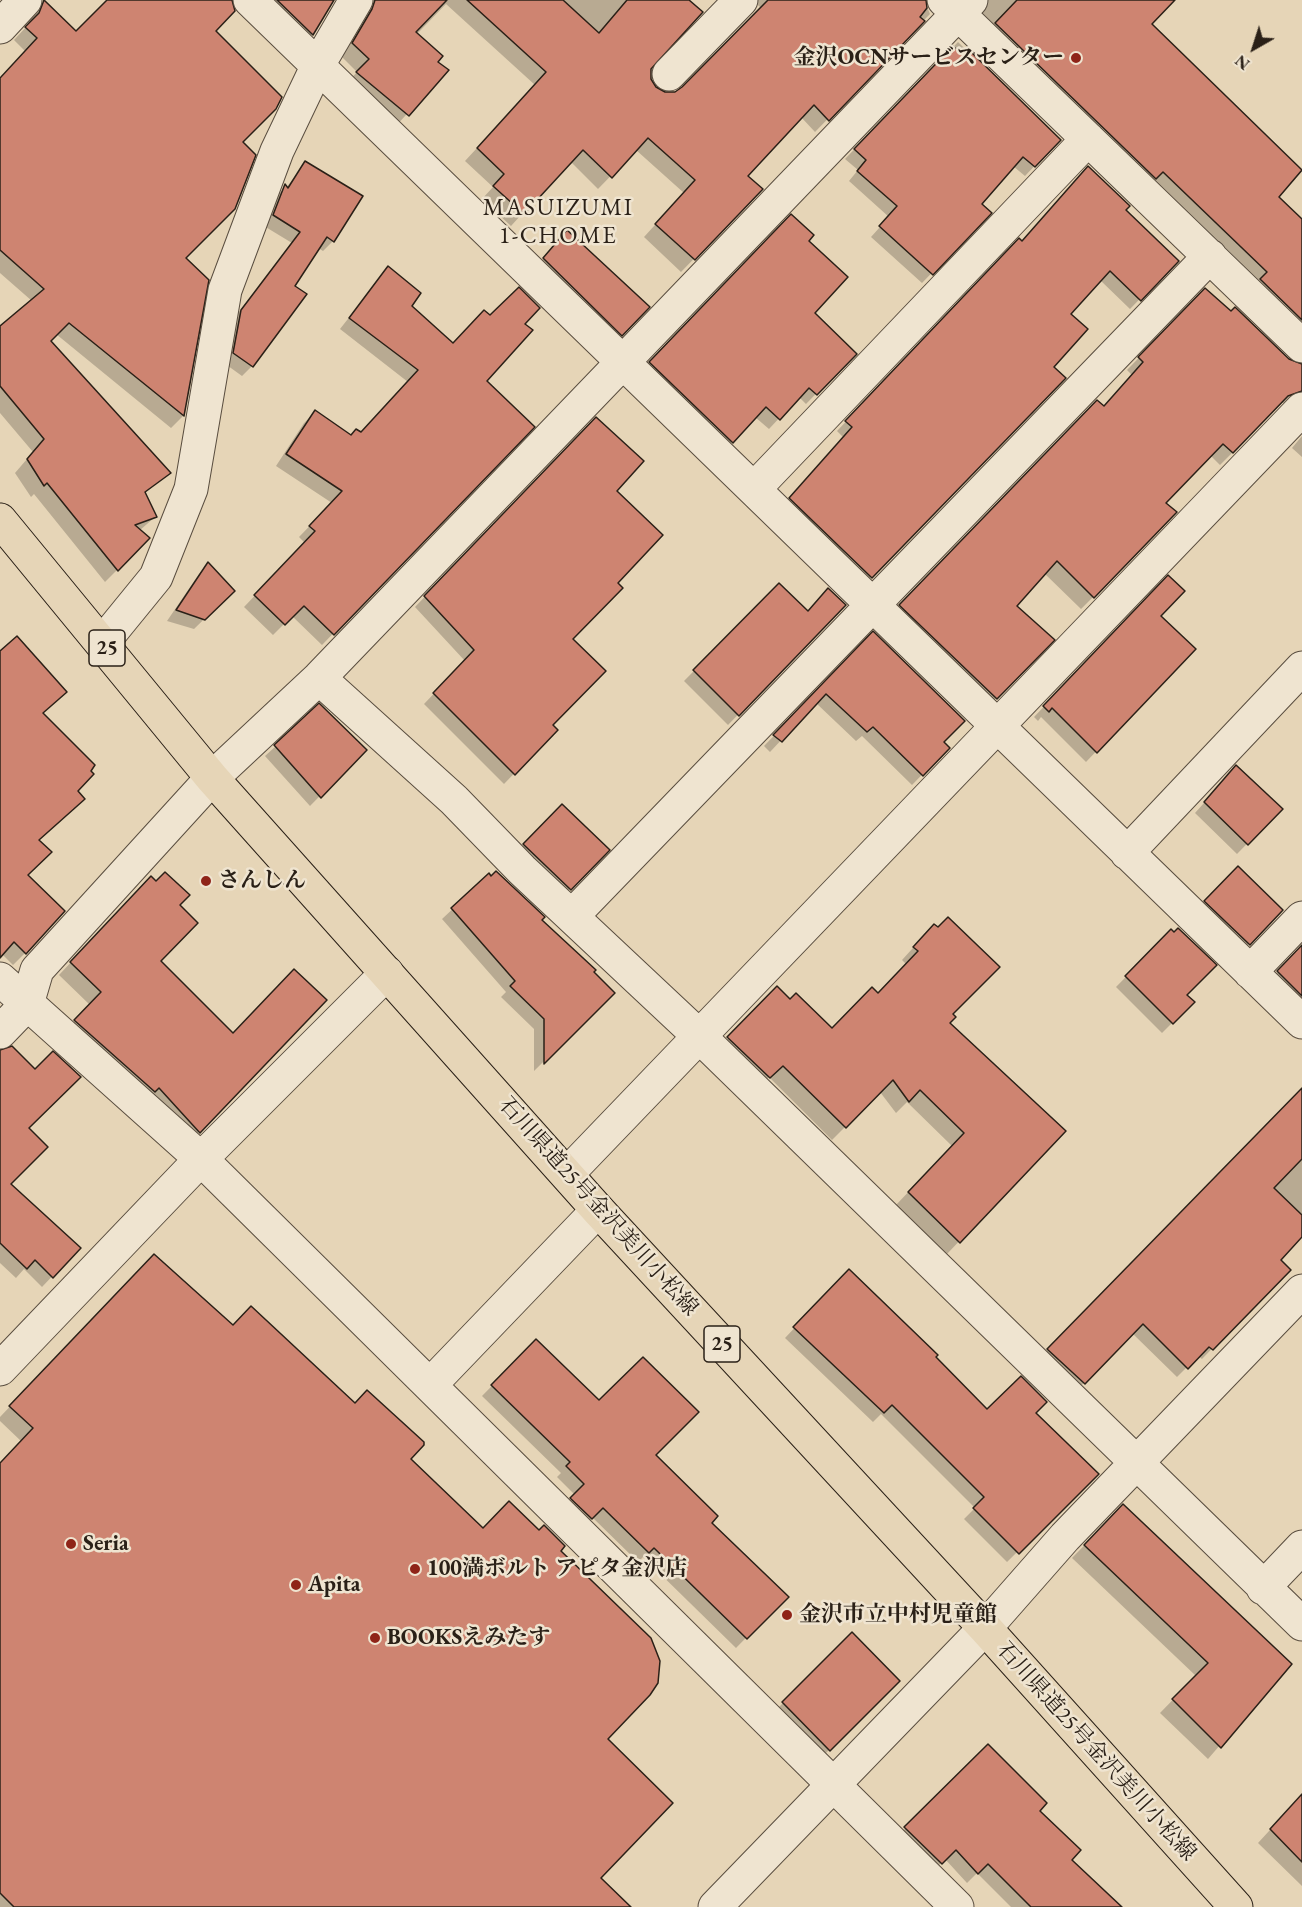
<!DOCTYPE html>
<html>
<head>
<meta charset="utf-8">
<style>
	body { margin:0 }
	#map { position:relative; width:1302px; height:1907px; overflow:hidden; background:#e6d5b7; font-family:"EB Garamond",serif }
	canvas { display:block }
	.north { position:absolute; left:1224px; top:18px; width:60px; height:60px; -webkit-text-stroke:4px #efe4d0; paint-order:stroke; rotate:219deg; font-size:16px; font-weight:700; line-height:24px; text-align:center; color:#2a2017 }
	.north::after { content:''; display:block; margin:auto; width:21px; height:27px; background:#2a2017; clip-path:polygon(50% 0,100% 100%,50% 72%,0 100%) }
</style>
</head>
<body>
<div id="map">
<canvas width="1302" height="1907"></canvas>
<div class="north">N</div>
</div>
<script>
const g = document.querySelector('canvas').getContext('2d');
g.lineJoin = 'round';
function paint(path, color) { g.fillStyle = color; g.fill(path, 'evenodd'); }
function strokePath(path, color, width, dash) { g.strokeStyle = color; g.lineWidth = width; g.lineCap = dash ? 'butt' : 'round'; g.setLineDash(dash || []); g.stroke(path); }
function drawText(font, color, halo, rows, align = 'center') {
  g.font = font + ' "EB Garamond","Noto Serif JP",serif'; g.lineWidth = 5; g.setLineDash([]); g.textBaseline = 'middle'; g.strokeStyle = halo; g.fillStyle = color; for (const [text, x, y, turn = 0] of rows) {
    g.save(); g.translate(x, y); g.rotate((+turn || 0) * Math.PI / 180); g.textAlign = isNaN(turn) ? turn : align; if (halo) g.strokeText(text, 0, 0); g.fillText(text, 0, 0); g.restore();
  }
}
const shadow = new Path2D(`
	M109,0H231L214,31L241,142L184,258L207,280L183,416L171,428L56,334L49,341L169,473L144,494L155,517L139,531L148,539L105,582L34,494L31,497L15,473L33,452L0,413V328L32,301L0,273V80L26,52L14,40L27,26L32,14L44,2L76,33Z
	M252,0H334L312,34L300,47Z
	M357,0H686L650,68L649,79L654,88L663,93L674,94L682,89L760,7L752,0H924L930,14L815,132L801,117L745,176L761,190L681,272L644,237L684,193L636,150L598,189L570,161L511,226L482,199L493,187L465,161L535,85L446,4L417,34L436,62L446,71L395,127L345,85L357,72L341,56Z
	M972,0H1173L1150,24L1302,171L1277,197L1302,221V344L973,26Z
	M958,42L1059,140L1025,176L1013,166L980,204L990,213L922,283L871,237L889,217L849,181L858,170L845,159Z
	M306,162L333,241L323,251L318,248L293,286L252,366L242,376L224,363L231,322L292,243L264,226L275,196L286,188Z
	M1124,210L1177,261L1130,309L1100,280L1069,314L1052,367L1064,378L861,587L781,509L844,438L837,431L1009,250L1021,242Z
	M791,217L807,241L813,313L855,354L806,404L799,397L769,429L755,417L722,452L640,373Z
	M557,243L648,307L611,344L534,269Z
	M388,268L410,306L453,344L489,317L523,324L485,381L533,427L322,645L292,616L273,635L244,607L305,543L299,537L332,503L276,466L304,423L315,412L350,436L360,433L408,382L340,329Z
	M1205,290L1230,313L1235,309L1296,365L1302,366V408L1294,403H1282L1220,465L1210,455L1164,503L1093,597L1081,609L1044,573L1015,606L1052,640L984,711L888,618L1097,402L1103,408L1132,375L1127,370Z
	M596,419L615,583L571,639L551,725L556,730L504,784L424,704L465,661L415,607Z
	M1302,436V457L1292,448Z
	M208,564L233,591L194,629L167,621L199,574Z
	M1168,577L1159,616L1194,649L1086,762L1041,717L1038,721L1034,717Z
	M779,585L807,613L844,605L728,725L684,681Z
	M873,634L948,748L912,785L862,736L856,741L816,703L770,752L764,746Z
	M0,653L42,714L75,791L38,841L26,875L25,953L13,965L2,954L0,956Z
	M276,746L365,750L310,806L265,756Z
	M1236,767L1281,809L1237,854L1195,813Z
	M562,806L608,850L560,899L514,855Z
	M1238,868L1281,910L1239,954L1195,912Z
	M489,875L540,920L613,993L534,1071V1029L501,997L506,992L442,919Z
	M156,883L178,905L159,961L233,1035L325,1000L187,1144L63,1033L90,1005L59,975L139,890Z
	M1171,931L1185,995L1193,1002L1162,1033L1116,987Z
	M922,938L951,1014L948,1023L1064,1131L947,1254L896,1205L952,1146L907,1102L896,1113L880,1092L832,1140L769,1077L757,1090L716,1051L777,988L790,1001L832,1030L878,995L907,965L902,960Z
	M1301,949L1302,950V1016L1268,982Z
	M0,1060L27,1128L8,1184L79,1248L42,1287L24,1269L16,1278L0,1263Z
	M1302,1090V1235L1278,1260L1288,1270L1202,1359L1198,1356L1177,1377L1132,1333L1074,1393L1038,1360Z
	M142,1268L233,1327L409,1459L483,1530L558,1551L606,1739L599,1878L628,1907H0V1464L22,1442L0,1421V1417Z
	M839,1281L934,1357L987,1411L1034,1413L1096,1474L1007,1562L964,1519L975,1508L881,1414L873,1422L785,1338Z
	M536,1341L654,1455L710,1523L786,1597L736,1648L643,1557L638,1562L593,1518L581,1528L561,1509L575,1495L557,1477L561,1473L482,1396Z
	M1123,1506L1290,1664L1208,1759L1160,1713L1196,1676L1072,1558Z
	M852,1634L898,1681L819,1760L773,1713Z
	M988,1746L1037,1811L1070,1860L1120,1907H1011L977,1873L967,1883L945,1859L931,1873L895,1839Z
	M1302,1795V1886L1258,1843Z`);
const building = new Path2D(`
	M44,0L76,31L107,0H232L235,11L216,31L282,97L276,109L243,142L256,155L235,209L186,258L209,280L184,416L69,323L51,341L171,473L145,492L157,517L135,525L150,538L118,571L47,483L44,486L27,459L44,439L0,386V326L44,289L0,250V78L37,38L25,27L39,13Z
	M277,0H334L313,35Z
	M375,0H447L416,32L443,56L438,62L449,70L409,116L356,72L369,59L352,43L372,9Z
	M467,0H563L599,33L627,0H689L703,12L651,69V79L656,87L665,92H675L682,87L768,0H926L927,8L920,17L925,21L829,121L814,105L748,176L763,189L695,260L655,224L695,180L648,138L612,178L583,150L524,214L493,186L504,174L477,148L546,72Z
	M1017,0H1175L1152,24L1302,170L1279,197L1302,219V320L1260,279L1267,272L1163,172L1156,179L995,23Z
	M953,46L964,56L969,50L1061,140L1035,167L1023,157L982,204L992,213L933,275L879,226L897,206L857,171L866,160L854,149Z
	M305,161L363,196L334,242L327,237L295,286L307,294L253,367L233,353L241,310L300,232L273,215L285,184L288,188Z
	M1088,166L1130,206L1126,210L1179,261L1141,301L1110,271L1071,314L1088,329L1054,367L1066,378L872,578L789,498L852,427L845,421L1019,238L1022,241Z
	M791,214L814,235L809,241L848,277L815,313L857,354L817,395L809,388L780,420L766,407L733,443L649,362Z
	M567,230L650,307L622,336L543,258Z
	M388,266L421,293L412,306L453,343L484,310L490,315L519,287L540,308L525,324L533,330L487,381L535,427L334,635L304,606L285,625L254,595L315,531L309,526L342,491L286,454L315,410L351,435L356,429L361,432L418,370L349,318Z
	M1205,288L1231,311L1235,307L1289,359L1302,364V391L1288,396L1233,453L1223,444L1166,503L1177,512L1094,598L1057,561L1017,606L1055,640L997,699L899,605L1097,400L1104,406L1143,362L1138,357Z
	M596,417L644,461L617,491L663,535L618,583L623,588L573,639L606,671L553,725L558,730L515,775L433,693L474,650L424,596Z
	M208,562L235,591L205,620L176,610Z
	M1168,575L1185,591L1161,616L1196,649L1097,753L1052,708L1049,712L1043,706Z
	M779,583L808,611L828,588L846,605L739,716L693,670Z
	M873,631L965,721L944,742L950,748L923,776L873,727L867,732L826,694L782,742L773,735Z
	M17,636L67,692L43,713L95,765L91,771L94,774L78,791L85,799L39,840L52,852L28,875L65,911L26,954L14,942L0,958V651Z
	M319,703L367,750L321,798L274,745Z
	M1236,765L1283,809L1248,845L1204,802Z
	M562,804L610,850L571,890L523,844Z
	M1238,866L1283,910L1250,945L1204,901Z
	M496,871L545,917L542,920L596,970L594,972L615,993L544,1064V1019L510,986L515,981L451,908L489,873L491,876Z
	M165,872L190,895L180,905L198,923L161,961L233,1033L294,969L327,1000L200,1133L159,1088L155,1092L74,1020L101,992L70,962L151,876L156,881Z
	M948,917L1000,967L953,1014L956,1017L950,1023L1066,1131L960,1243L908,1192L964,1133L920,1090L909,1102L893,1080L846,1128L783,1066L770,1078L727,1037L777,986L790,999L796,993L832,1028L872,987L878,993L918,951L913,947L934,924L938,927Z
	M1178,928L1217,965L1187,995L1195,1002L1173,1024L1125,976L1171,929L1174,932Z
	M1302,945V996L1277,971Z
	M12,1046L35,1069L53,1051L81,1077L29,1128L48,1147L11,1184L81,1248L53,1278L35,1260L27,1269L0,1243V1050Z
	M1302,1088V1159L1274,1188L1302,1215V1237L1281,1260L1291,1270L1213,1350L1209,1347L1188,1369L1143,1324L1085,1384L1047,1349Z
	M154,1254L233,1325L251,1306L355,1403L367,1390L424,1442V1445L411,1459L483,1528L509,1501L539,1530L544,1525L565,1546L561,1551L651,1638L660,1661L658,1683L650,1695L608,1739L673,1803L601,1878L631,1907H14L0,1893V1463L33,1428L9,1406Z
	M849,1269L938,1355L936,1357L987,1409L1021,1376L1047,1402L1036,1413L1099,1474L1019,1554L973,1508L984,1497L892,1405L884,1413L793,1327Z
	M536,1339L599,1400L643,1357L699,1412L656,1455L718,1516L712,1523L789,1597L747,1639L654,1548L649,1553L603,1508L592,1519L570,1498L584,1484L566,1466L570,1462L491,1385Z
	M1123,1504L1292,1664L1221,1748L1172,1699L1208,1663L1084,1545Z
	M852,1632L900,1681L830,1751L782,1702Z
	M988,1744L1047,1803L1040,1811L1081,1850L1072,1860L1122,1907H1031L988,1864L978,1874L956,1850L942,1864L904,1827Z
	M1302,1794V1862L1270,1829Z`);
const minor = new Path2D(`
	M250,0L1302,1022
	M944,0L1302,346
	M0,27L25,0
	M669,74L741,0
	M754,489L1088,139
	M103,642L156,577L191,489L225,290L277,151L318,65L356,0
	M319,678L454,800L522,870L699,1036L1302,1624
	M1127,853L1302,668
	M572,916L1210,256
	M1250,972L1302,918
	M0,979L201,1159L957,1907
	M0,1032L27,1004L37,970L212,778L319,678L971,0
	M567,1174L1302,409
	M0,1369L201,1159L387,973
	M430,1385L598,1210
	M1263,1588L1302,1547
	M715,1907L985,1628L1065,1537L1302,1291`);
const major = new Path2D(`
	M0,520L212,778L598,1210L985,1628L1236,1907`);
const markers = [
	[1076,58,6,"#8f2418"],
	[206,881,6,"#8f2418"],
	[71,1544,6,"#8f2418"],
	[415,1569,6,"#8f2418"],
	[296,1585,6,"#8f2418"],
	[787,1615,6,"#8f2418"],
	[375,1638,6,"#8f2418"]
];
const shields = [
	[107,648,36],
	[722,1344,36]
];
const shieldNames = [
	["25",107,648],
	["25",722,1344]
];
const poiNames = [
	["金沢OCNサービスセンター",1064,58,"right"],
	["さんしん",218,881],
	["Seria",83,1544],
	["100満ボルト アピタ金沢店",427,1569],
	["Apita",308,1585],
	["金沢市立中村児童館",799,1615],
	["BOOKSえみたす",387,1638]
];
const streetNames = [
	["石川県道25号金沢美川小松線",598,1207,48],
	["石川県道25号金沢美川小松線",1096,1752,48]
];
const neighbourhoodNames = [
	["MASUIZUMI",558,208],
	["1-CHOME",558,236]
];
paint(shadow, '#0003');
paint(building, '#ce8471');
strokePath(building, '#2a2017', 1.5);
strokePath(minor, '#594d3f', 35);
strokePath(major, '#2a2017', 35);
strokePath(minor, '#efe4d0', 33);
strokePath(major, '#e6d5b7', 33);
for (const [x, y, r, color] of markers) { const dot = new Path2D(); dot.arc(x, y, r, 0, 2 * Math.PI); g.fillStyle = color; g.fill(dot); strokePath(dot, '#efe4d0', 2); }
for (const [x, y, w] of shields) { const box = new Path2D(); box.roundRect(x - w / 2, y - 18, w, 36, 4.5); g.fillStyle = '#efe4d0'; g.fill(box); strokePath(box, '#2a2017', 1.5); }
drawText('bold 21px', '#2a2017', null, shieldNames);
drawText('bold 22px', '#2a2017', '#efe4d0', poiNames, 'left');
drawText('22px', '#2a2017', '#efe4d0', streetNames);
g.letterSpacing = '1.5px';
drawText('24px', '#2a2017', '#efe4d0', neighbourhoodNames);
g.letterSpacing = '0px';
</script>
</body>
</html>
